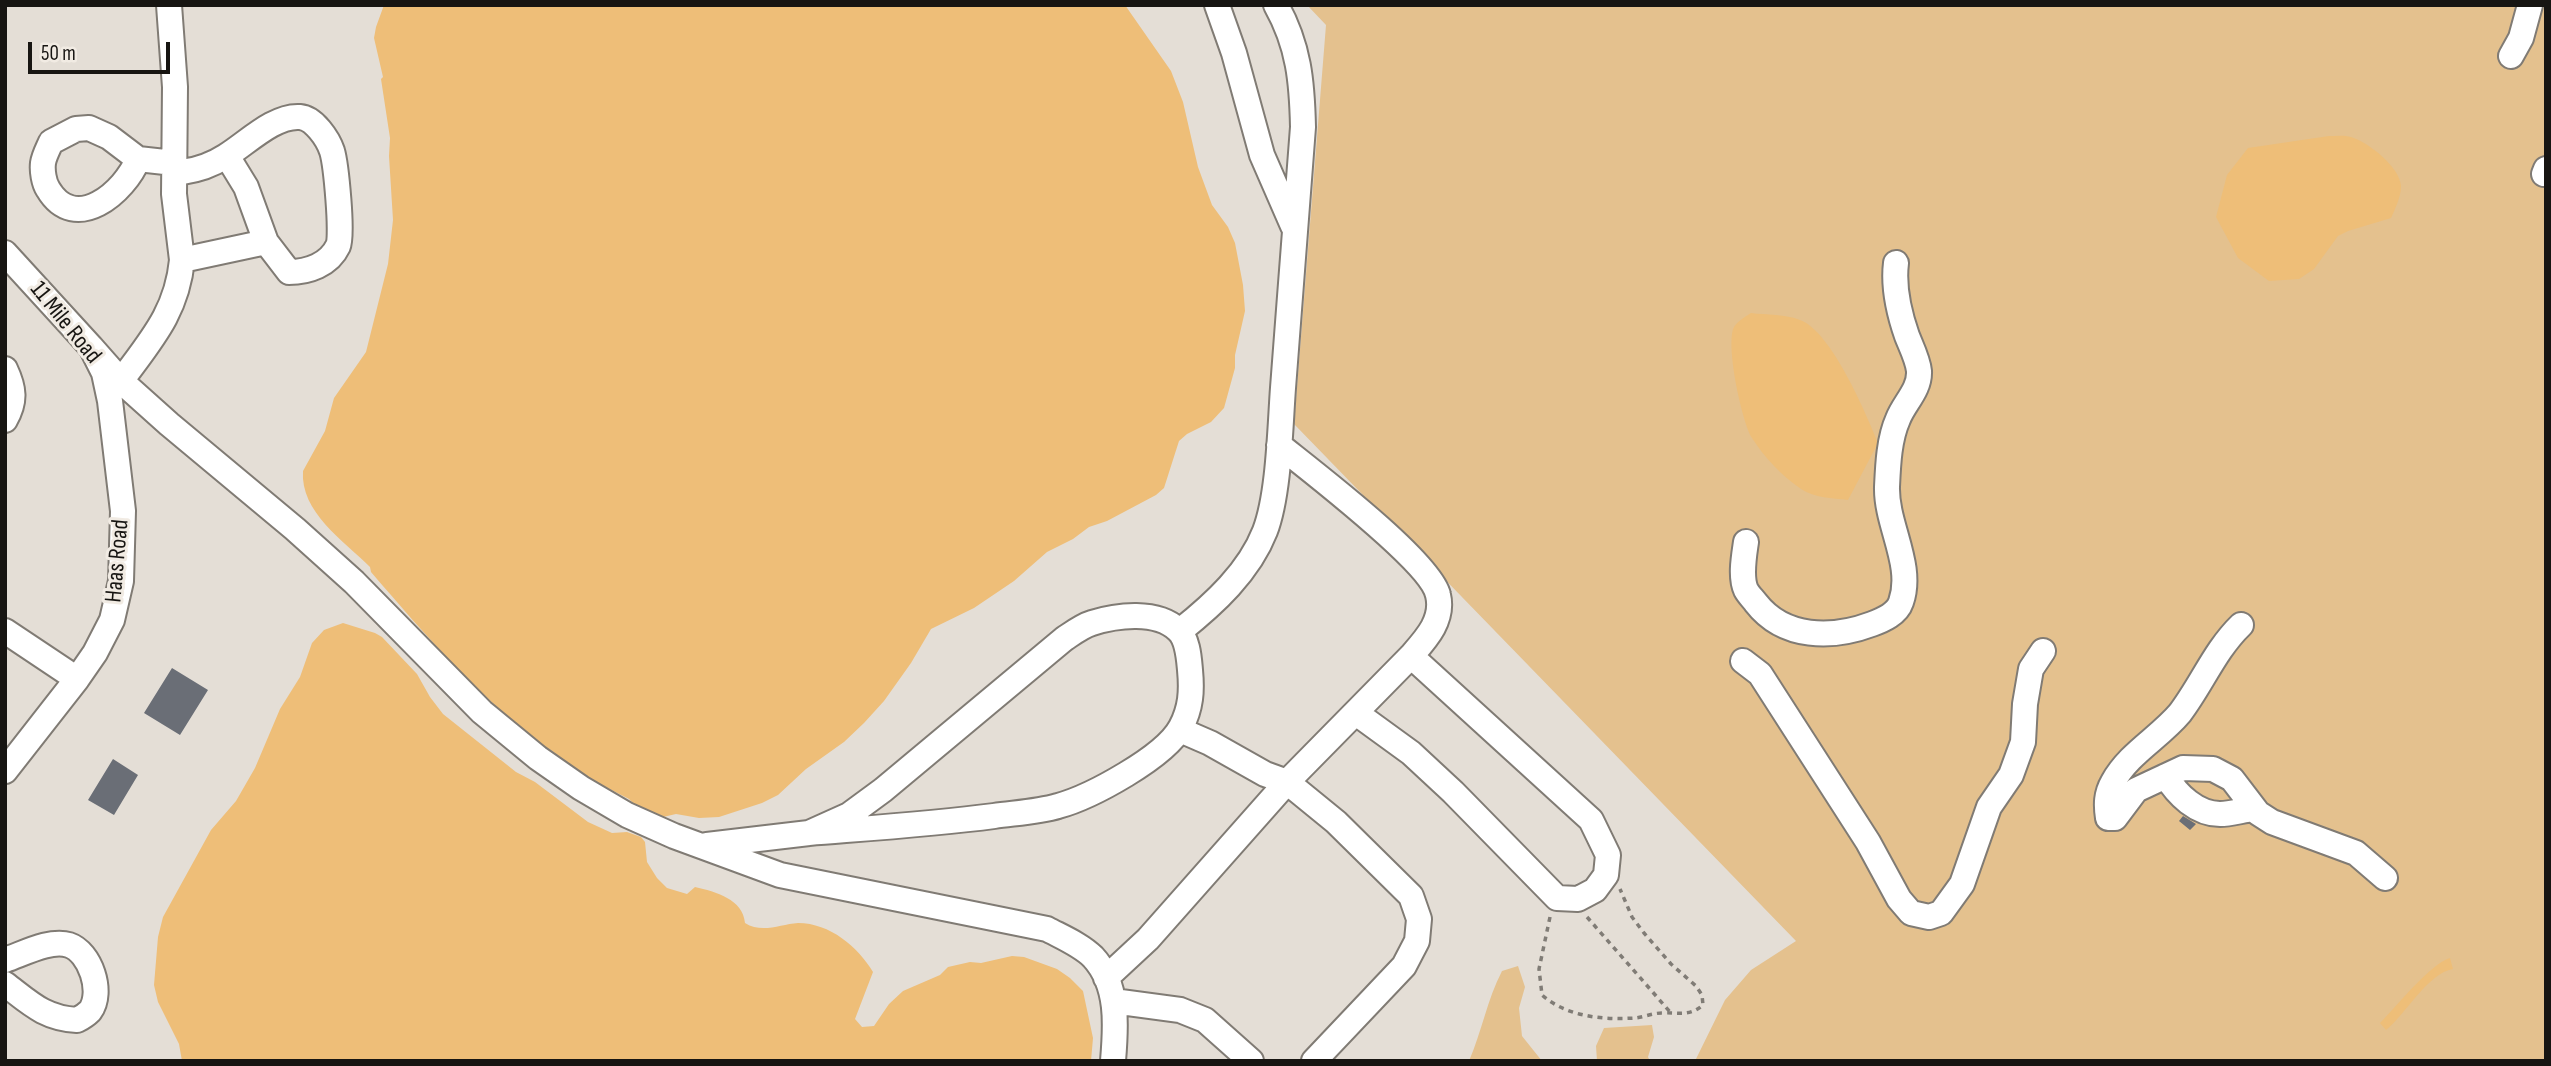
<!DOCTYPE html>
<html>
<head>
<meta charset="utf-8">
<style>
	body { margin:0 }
	#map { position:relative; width:2551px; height:1066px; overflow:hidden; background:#e4ded6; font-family:"Sofia Sans Condensed",sans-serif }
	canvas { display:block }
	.frame { position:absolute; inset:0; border:7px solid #171512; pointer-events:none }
	.scale { position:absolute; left:28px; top:42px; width:142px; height:32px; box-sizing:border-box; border:4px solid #171512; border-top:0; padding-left:9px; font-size:21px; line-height:24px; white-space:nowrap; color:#171512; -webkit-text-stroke:5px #f1ebe3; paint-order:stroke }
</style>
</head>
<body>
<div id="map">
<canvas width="2551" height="1066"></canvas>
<div class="frame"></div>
<div class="scale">50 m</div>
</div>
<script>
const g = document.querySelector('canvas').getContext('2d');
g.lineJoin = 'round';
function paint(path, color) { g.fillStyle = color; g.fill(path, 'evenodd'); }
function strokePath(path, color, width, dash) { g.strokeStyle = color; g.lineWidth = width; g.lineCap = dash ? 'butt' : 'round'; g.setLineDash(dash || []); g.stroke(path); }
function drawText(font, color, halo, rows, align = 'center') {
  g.font = font + ' "Sofia Sans Condensed",sans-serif'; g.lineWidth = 6; g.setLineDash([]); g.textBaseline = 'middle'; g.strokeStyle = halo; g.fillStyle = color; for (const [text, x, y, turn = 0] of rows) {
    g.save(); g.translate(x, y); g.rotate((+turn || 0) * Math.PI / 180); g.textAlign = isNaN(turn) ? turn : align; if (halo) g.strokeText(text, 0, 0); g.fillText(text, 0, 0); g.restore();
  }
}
const green = new Path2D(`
	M1307,5H2546V1061H1695L1725,1000L1751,970L1796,941L1294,424L1326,25Z
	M1518,966L1525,987L1519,1008L1522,1036L1542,1061H1469C1482,1031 1487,1000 1502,971Z
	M1652,1025L1654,1037L1648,1057L1650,1061H1597L1596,1046L1604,1028Z`);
const water = new Path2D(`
	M384,5H1125L1171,71L1183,102L1198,167L1212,205L1228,227L1235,243L1243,285L1245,311L1235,355V368L1224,408L1211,422L1187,434L1179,441L1164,488L1156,495L1107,521L1089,527L1073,539L1047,552L1014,581L974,608L931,629L911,663L884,701L864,723L844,742L806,769L778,795L762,803L719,817L699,818L676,814L663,817L642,812L629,799L586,777L552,751L540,744C474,691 426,636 371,572L370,567C344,541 300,512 303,471L325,431L334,398L366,352L388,264L393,220L389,156L390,138L381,79L383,77L374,38L376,27Z
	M2329,136C2336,136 2345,135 2351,137C2368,142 2400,167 2401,186C2401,197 2395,209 2391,218L2348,231L2338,236L2314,269L2299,279L2269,281L2238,258L2216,217L2227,175L2248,148Z
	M1751,313C1766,315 1786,314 1800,320C1831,331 1866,413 1878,443L1848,500C1832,498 1815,498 1801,489C1782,476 1764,457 1752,438C1742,422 1725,344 1734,327C1738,321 1745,317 1751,313Z
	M343,623L375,633L382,637L417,674L430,697L443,714L516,772L535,782L588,822L612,833L627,832L641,837L645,842L647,862L657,878L667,888L687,894L695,887C716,892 743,899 745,923C762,934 781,924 798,923C830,923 858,947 873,972L855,1019L862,1027L874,1026L889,1004L903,991L940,975L948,967L970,962L981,963L1012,956L1024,957L1057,969L1070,978L1083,991L1093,1038L1091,1061H182L179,1044L158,1002L154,985L158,937L163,917L211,830L236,801L255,768L280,709L300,677L312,643L324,630Z
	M2450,958L2453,969C2428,973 2406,1014 2386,1030L2380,1023C2396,1007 2430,964 2450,958Z`);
const building = new Path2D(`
	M172,668L208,690L180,735L144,713Z
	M113,759L138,775L114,815L88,800Z
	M2183,816L2196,824L2190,830L2179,821Z`);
const path = new Path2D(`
	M1550,917L1539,969L1542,995C1567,1017 1603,1020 1635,1018C1644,1017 1653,1013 1662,1013C1679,1012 1689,1017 1703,1005L1702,995L1696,986L1671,964L1644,933L1632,917L1620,889
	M1587,917L1671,1013`);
const minor = new Path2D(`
	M1217,5L1234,53L1262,155L1293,226
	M2511,56L2521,38L2530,5
	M227,156L246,187L266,242
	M138,159C125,192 75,235 48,189C44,183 42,171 43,163C44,156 48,149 51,142L76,129L89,128L109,137L138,159L174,163L182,172C198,170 212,165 226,156C246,144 274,115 300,117C314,118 328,139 332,151C336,164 343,235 338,246C329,265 308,272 289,272L266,242L182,260
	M2544,174L2546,169
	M5,253L91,347L104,373L110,401L123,511L121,581L112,620L95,653L77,679L5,771
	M91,347L121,381L169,424L295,529L354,582L482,712L538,758L581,788L627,815L674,836L780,875L1047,929C1062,937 1081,945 1093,957C1119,985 1116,1026 1113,1061
	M5,369C14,388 16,401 5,420
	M121,381C151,340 177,312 182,260L174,194L175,87L169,5
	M1746,542C1744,556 1740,577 1746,590C1748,594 1753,599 1756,603C1784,639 1832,639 1872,624C1883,620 1897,614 1901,602C1914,565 1886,525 1887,487C1888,465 1889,439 1898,419C1904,403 1920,390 1919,371C1918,360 1911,346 1907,336C1899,313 1893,287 1896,263
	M2241,625C2215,650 2202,684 2180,713C2159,738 2129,753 2113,782C2106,794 2106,805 2108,818H2115L2136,790L2183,768L2213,769L2232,779L2258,813L2272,822L2356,853L2385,878
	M5,631L77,679
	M1180,631C1214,604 1249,572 1265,531C1279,494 1280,429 1283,388C1289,301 1296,214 1303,127C1302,82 1299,46 1276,5
	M1743,661L1760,674L1868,842L1899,899L1911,913L1929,917L1941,913L1962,884L1989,807L2011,775L2023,742L2025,704L2031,669L2043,651
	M1356,713L1411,753L1453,792L1557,898L1578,899L1595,890L1606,875L1608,855L1591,820L1411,656
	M1180,730L1210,743L1265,774L1287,782L1336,822L1411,896L1419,919L1417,941L1404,966L1314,1061
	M2166,776C2177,795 2197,814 2220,814C2231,814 2243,810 2254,809
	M707,845L809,833L849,815L883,790L1064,639C1073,633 1082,626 1092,623C1117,615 1157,610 1178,630C1188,639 1189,659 1190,670C1192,691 1191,708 1181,727C1165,757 1091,797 1058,806C1038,812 1015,813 994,816C933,824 871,828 809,833
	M5,960C23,954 50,939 69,945C90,952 104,992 90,1011C87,1014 81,1018 77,1020C44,1018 30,1003 5,984
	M1106,978L1148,939L1287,782L1411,656C1426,639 1444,620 1438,595C1431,562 1310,470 1279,445
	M1113,1001L1180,1010L1205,1020L1251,1061`);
const streetNames = [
	["11 Mile Road",65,323,51],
	["Haas Road",118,561,-85]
];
paint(green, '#e4c18e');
paint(water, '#eebe78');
paint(building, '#6a6e76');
strokePath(minor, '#807b74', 28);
strokePath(path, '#807c76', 3.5, [5, 5]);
strokePath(minor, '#fff', 24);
drawText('24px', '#171512', '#f1ebe3', streetNames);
</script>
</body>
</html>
